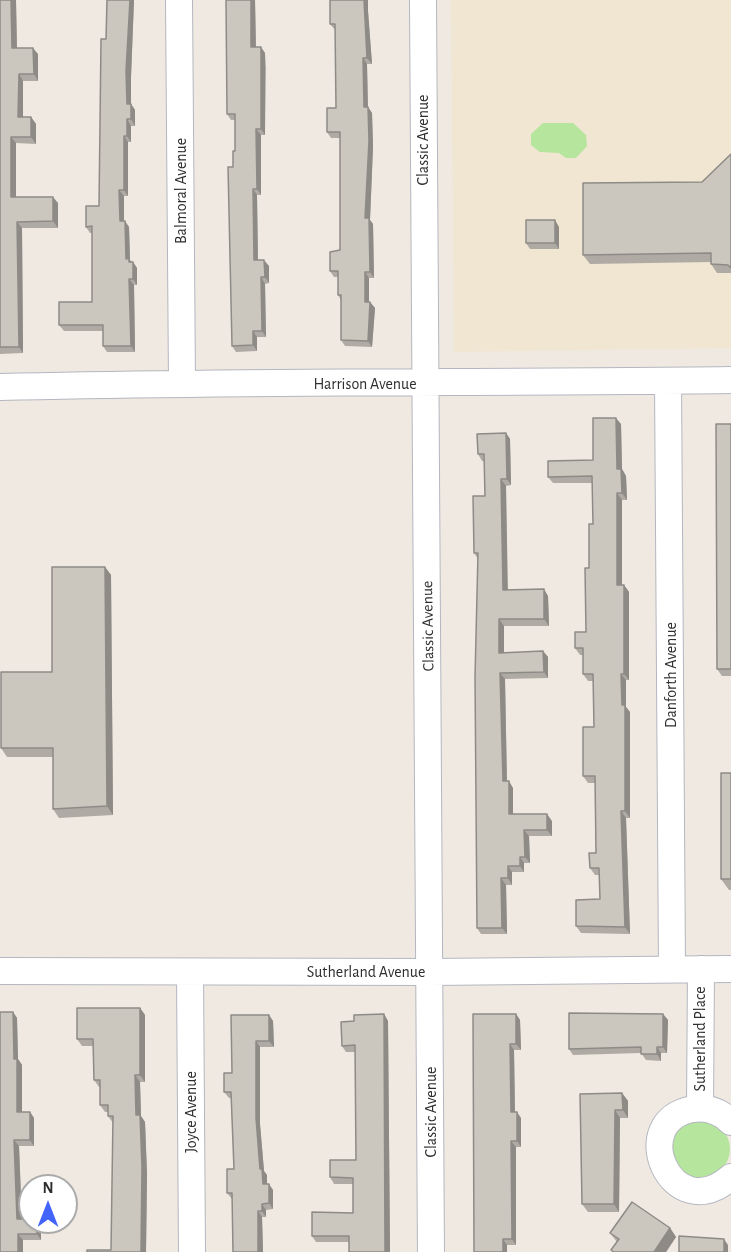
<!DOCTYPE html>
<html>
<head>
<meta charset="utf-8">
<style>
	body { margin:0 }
	#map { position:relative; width:731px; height:1252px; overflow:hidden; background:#efe9e1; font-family:"Alegreya Sans",sans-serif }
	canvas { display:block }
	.north { position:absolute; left:18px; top:1174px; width:60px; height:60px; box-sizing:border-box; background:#fff; border:2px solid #ababab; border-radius:50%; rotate:0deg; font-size:16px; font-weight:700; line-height:24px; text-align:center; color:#2e2e2e }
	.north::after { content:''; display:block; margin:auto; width:21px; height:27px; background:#4264fb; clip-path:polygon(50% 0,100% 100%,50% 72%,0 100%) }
</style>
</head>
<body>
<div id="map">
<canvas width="731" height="1252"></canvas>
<div class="north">N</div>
</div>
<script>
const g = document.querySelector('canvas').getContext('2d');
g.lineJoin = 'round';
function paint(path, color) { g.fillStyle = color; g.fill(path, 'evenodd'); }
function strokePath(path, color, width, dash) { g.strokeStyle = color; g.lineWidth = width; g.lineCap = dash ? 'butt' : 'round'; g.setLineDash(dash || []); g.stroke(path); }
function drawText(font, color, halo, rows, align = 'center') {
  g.font = font + ' "Alegreya Sans",sans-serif'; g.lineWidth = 5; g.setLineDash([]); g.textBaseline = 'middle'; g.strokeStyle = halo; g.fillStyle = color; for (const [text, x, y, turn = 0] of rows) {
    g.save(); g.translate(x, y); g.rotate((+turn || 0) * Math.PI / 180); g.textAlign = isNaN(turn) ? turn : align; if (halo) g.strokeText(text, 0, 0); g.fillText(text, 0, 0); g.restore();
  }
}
const education = new Path2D(`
	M451,0H731V348L454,352Z`);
const green = new Path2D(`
	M543,123H573L586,135L587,146L576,158H566L559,153L540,152L531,145V134Z
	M672 1149a29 29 0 1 1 58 0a29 29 0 1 1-58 0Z`);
const minor = new Path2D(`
	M179,0L182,383
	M423,0L431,1252
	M668,381L672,969
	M0,387C244,381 487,383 731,380
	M0,971L431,972L731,969
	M190,973L192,1252
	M700,1108L701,969
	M731,1122C721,1112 708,1107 693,1109C625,1121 672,1229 731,1177`);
const wall = new Path2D(`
	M0,0H16L17,48L38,54V81H23V117H31L36,124V144L16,143V197L58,203V228H22L23,353L0,354Z
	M107,0H134L131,77V104L135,110V126H131V142H128V196H124V221L129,227L130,260L131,262H133L137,268V285H134L135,352H107L103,346V331H64L59,325L92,302V233H90L86,227L99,206L106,39Z
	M255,0L256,47L265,53L266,68L265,135H261V195H257L258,260L269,266V283L265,284L266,337H257V351L236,352L232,346L233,167L235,151V120H231L227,114Z
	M330,0H368V11L372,64H367L368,107L372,113L373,147L370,220L373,224L374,278H369V302H370L375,308L372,347L345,346L341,340V300L338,295V277H334L330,271L340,250V138H331L327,132L336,108L335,30L330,24Z
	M731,154V273H717L711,264V262L590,264L583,255L702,182Z
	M559,227V249H530L526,243Z
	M621,424L622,469L626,476L627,500H622V585H624L629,592V680H626V707L630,712V818H626L630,934L581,933L576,926L600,899L599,875H595L590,868L596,853L595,783H588L583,776L594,727L593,681H588L583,674V655H580L575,648L586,632L589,568L593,524L592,483H553L548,477L593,460Z
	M731,424V676H722L717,669Z
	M506,433L510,439L511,485L506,486L507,590L548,596L549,626H504V653L543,651L548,657V678L505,679L507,781L513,788V814L552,821V836H529L530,863H524V872H512V885H506L507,934H481L477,928L478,559L474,553L485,496L484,461H482L478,454Z
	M105,567L111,575L113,815L59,818L53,809V757H7L1,748L52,672Z
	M731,773V890H729L721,879Z
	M140,1008L145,1015V1082H140L141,1116L145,1122L147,1174L146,1252H87L111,1250L113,1123L108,1116V1112H105L100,1105V1087H99L94,1080L93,1046H82L77,1039Z
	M13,1012L17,1018L18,1059L22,1065V1112H30L34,1118V1146H19L22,1219L30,1222H39L41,1225V1240H23L0,1252Z
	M384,1014L388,1021L390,1252H349V1242H316L312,1236L353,1213V1184H334L330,1177L356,1160L355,1052H346L342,1046L354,1021Z
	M473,1014H516L520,1020L521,1050H514L515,1112L521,1118V1147H516V1245H507L474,1252Z
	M663,1014L668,1020L667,1053H661V1061L646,1060L641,1053L573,1055L569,1049Z
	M269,1015L273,1021L274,1047H260V1124L264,1171L267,1175V1184L273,1190V1209L266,1210V1217H262L263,1252H233L232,1199L227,1193L234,1169L231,1098H229L224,1092L232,1073Z
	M622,1093L628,1101V1118H620L619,1212H588L582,1204L580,1094Z
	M670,1228L676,1237L666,1252H613L611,1250L617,1242L610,1233Z`);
const shadedWall = new Path2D(`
	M11,0H16L17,55L12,48Z
	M130,0H134L131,77V104L135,110V126L131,119L127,104L126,71Z
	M251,0H255L256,53L251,47Z
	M364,0H368V11L372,64L367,58Z
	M261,47L265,53V135L261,129Z
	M33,48L38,54V81L34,74Z
	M363,58L367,64L368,113L364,107Z
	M19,74L23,81V124L18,117Z
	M368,107L372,113L373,147L370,220L373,224L374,278L370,272L365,218Z
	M31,117L36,124V144L31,137Z
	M127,119L131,126V142L127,136Z
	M256,129L261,135V195L257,189Z
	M124,136L128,142V196L124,190Z
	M11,137L16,143V204L11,197Z
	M253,189L257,195L258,266L254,260Z
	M119,190L124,196V227L120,221Z
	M53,197L58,203V228L53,221Z
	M555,220L559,227V249L555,243Z
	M125,221L129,227L130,260L133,264V269L126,259Z
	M17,222L22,228L23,353L19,347Z
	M264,260L269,266V283L265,277Z
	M133,262L137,268V285L133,279Z
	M365,272L369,278V308L365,302Z
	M261,277L265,284L266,337L262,331Z
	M129,279L134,285L135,352L131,346Z
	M370,302L375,308L372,347L368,341Z
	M253,331L257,337V351L253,345Z
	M616,418L621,424L622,469L626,476L627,500L622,493L617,469Z
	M506,433L510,439L511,485L507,479Z
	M501,479L506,486L508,596L503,590Z
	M617,493L622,500V592L617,585Z
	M105,567L111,575L113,815L107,806Z
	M624,585L629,592V680L624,674Z
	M544,589L548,596L549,626L544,619Z
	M499,619L504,626V659L499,653Z
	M543,651L548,657V678L544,672Z
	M500,673L505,679L507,788L503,781Z
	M621,674L626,680V707L630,712V818L625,811Z
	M509,781L513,788V821L509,814Z
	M621,811L626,818L630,934L625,927Z
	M547,814L552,821V836L547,830Z
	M524,830L529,836L530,863L525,857Z
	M520,857L524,863V872L520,866Z
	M508,866L512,872V885L508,878Z
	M501,878L506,885L507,934L502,928Z
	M140,1008L145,1015V1082L140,1075Z
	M13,1012L17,1018L18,1059L22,1065V1118L17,1112L14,1059Z
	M384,1014L388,1021L390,1252H385Z
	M516,1014L520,1020L521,1050L516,1044Z
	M663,1014L668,1020L667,1053L663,1047Z
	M269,1015L273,1021L274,1047L269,1041Z
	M256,1041L260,1047V1124L264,1171L267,1175V1190L263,1184L260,1169L256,1118Z
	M510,1044L514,1050L515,1118L511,1112Z
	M657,1047L661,1053V1061L657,1054Z
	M135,1075L140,1082L141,1116L145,1122L147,1174L146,1252H141Z
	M622,1093L628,1101V1118L623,1110Z
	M615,1110L620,1118L619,1212L614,1204Z
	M30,1112L34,1118V1146L30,1140Z
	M517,1112L521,1118V1147L517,1141Z
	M14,1140L19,1146L22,1225L17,1219Z
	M511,1141L516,1147V1245L512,1239Z
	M269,1184L273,1190V1209L269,1203Z
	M262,1204L266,1210V1217L262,1211Z
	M258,1211L262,1217L263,1252H258Z
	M37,1222H39L41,1225V1240L37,1234Z
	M670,1228L676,1237L666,1252H654Z
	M18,1234L23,1240V1252H18Z
	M503,1239L507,1245V1252H503Z
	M724,1239L728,1245V1252H724Z`);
const building = new Path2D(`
	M0,0H11L12,48H33L34,74H19L18,117H31V137H11V197H53V221L17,222L19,347H0Z
	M107,0H130L126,71L127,104H131V119H127V136H124V190H119L120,221H125L126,259L129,258V262H133V279H129L131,346H103V325H59V302H92V226L86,227V206H99L101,39H106Z
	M226,0H251V47H261V129H256L257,189H253L254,260H264L265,277H261L262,331H253V345L232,346L228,167H233V151H235V114H227Z
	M330,0H364L367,58H363L364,107H368L369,141L365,218H369L370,272H365V302H370L368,341L341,340V295H338V271H330V252L340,250V132H327V108H336L335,24H330Z
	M731,154V268L728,265L711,264V253L583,255V183L702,182Z
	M526,220H555V243H526Z
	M593,418H616L617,469H621L622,493H617V585H624V674H621L622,705H625V811H621L625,927L576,926V900L600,899L599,868H590L589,853H596L595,776H583V727H594L593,674H583V648H575V632H586L585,568H589V524H593L592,476L548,477V461L593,460Z
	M716,424H731V669H717Z
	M506,433L507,479H501L503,590L544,589V619H499V653L543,651L544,672L500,673L503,781H509V814H547V830H524L525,857H520V866H508V878H501L502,928H477L475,677L478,553H474L473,496H485L484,454H478L477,434Z
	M52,567H105L107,806L53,809V748H1V672H52Z
	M721,773H731V879H721Z
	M77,1008H140V1075H135L136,1115H140L142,1167L141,1252H87V1250H111L113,1116H108V1105H100V1080H94L93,1039H77Z
	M0,1012H13L14,1059H17V1112H30V1140H14L17,1219H30V1222H37V1234H18V1252H0Z
	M569,1013L663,1014V1047H657V1054H641V1047L569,1049Z
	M384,1014L385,1252H349V1236H312V1212L353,1213V1178L330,1177V1160H356L355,1045L342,1046L341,1022L354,1021V1015Z
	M473,1014H516V1044H510L511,1112H517V1141H511L512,1239H503V1252H474Z
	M231,1015H269V1041H256V1118L260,1169H262L263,1184H269V1203L262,1204V1211H258V1252H233L232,1193H227V1169H234L231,1092H224V1073H232Z
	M622,1093L623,1110H615L614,1204H582L580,1094Z
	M632,1202L670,1228L654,1252H614L611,1250L619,1239L610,1233Z
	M679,1236L724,1239V1252H679Z`);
const streetNames = [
	["Classic Avenue",423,140,-90],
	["Balmoral Avenue",181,191,-90],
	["Harrison Avenue",365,384],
	["Classic Avenue",428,626,-91],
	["Danforth Avenue",671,675,-90],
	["Sutherland Avenue",366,972],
	["Sutherland Place",700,1039,-90],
	["Joyce Avenue",191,1112,-90],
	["Classic Avenue",431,1112,-90]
];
paint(education, '#f0e6d1');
paint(green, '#b6e59e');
strokePath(minor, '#b4b7c1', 28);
strokePath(minor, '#fff', 26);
paint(wall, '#afaba4');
paint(shadedWall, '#8e8b86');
paint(building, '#cbc7bf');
strokePath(building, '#8e8b86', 1.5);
drawText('16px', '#2e2e2e', '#fff', streetNames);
</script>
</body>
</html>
